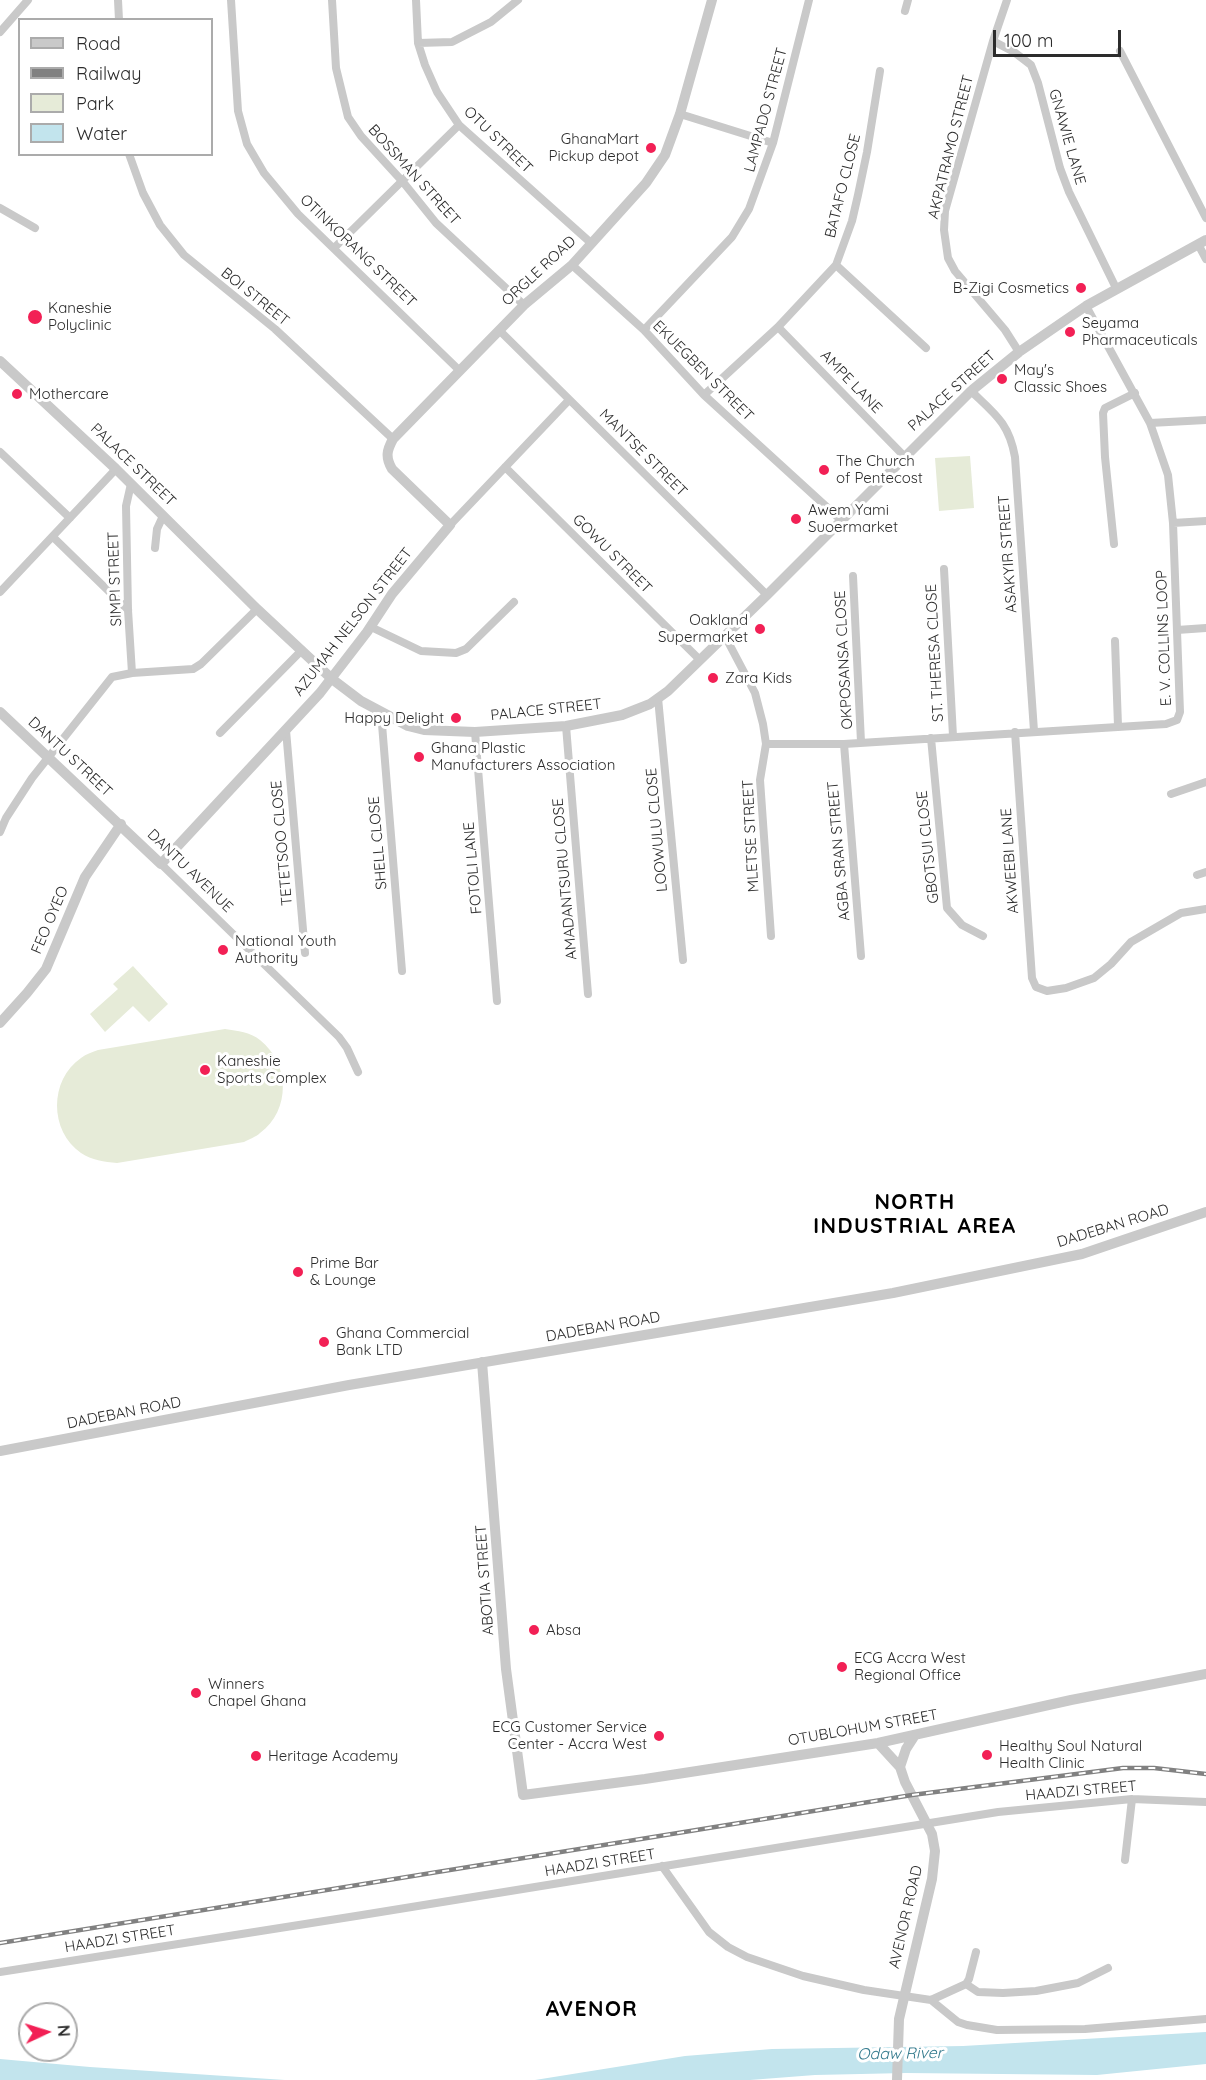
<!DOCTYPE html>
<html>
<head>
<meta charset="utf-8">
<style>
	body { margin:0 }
	#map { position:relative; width:1206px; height:2080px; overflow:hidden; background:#fff; font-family:Quicksand,sans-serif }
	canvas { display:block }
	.legend { position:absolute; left:18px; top:18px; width:195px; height:138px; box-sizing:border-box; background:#fff; border:2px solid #ababab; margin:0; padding:8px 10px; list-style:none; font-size:18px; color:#2c2c2c }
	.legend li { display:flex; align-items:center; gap:12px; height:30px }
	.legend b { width:30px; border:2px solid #ababab }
	.north { position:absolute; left:18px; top:2002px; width:60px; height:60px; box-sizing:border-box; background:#fff; border:2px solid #ababab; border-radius:50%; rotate:86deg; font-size:16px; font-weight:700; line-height:24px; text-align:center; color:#2c2c2c }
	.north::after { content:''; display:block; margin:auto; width:21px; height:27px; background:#f22055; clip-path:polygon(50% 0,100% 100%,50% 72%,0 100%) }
	.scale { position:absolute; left:993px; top:30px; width:128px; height:27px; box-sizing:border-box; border:3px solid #2c2c2c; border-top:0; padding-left:8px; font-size:18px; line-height:21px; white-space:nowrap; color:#2c2c2c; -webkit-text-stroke:4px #fff; paint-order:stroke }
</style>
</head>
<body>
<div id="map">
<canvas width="1206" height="2080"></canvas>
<ul class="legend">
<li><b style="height:8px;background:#c9c9c9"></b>Road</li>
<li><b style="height:8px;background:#818181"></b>Railway</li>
<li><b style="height:16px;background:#e6ebd8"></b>Park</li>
<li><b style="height:16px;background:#c2e4ed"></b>Water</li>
</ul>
<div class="north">N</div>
<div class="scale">100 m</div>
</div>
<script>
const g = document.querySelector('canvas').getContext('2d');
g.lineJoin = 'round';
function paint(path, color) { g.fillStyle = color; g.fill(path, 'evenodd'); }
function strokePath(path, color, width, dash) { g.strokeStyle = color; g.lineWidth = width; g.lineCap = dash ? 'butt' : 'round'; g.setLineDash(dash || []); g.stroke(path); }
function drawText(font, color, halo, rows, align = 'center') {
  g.font = font + ' Quicksand,sans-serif'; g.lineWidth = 6; g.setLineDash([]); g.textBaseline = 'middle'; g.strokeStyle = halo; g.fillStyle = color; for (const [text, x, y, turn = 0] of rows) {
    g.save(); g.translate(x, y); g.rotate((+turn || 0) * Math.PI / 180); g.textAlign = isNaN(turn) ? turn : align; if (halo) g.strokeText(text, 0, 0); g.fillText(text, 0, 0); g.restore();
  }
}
const green = new Path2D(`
	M970,456L974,508L939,511L935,458Z
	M133,966L168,1004L149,1022L133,1006L105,1032L90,1014L118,989L113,984Z
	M225,1029C238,1031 250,1032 260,1040C290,1064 291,1110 260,1133C256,1137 249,1139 244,1142L117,1163C104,1162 92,1160 81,1153C49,1131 49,1080 81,1058C86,1054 93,1052 98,1050Z`);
const water = new Path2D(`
	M1206,2032V2064L1097,2075L906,2073L815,2075L750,2080H535L685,2056L772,2049L963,2046Z
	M0,2059L90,2067L285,2080H0Z`);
const minor = new Path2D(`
	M118,0L119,20
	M231,0L238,111L247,144L264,173L298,214L460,371
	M332,0L336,68L348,117L361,136L403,182L436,223L524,305
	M416,0L418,43L425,65L437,92L459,125L591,243
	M1007,0L993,41L945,211L944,230L948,258L955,271L1005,330L1019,352
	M905,11L908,0
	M0,32L28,0
	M993,41L1014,52L1031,65L1038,83L1060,168L1069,192L1116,288
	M418,43L452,42L491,22L518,0
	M1120,51L1206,218
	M680,114L773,143
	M129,154L143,193L160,225L184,255L275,329L393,439
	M0,208L35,228
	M1198,244L1206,259
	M334,248L459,125
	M572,265L644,330L704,395L841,520
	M836,265L926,348
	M778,327L904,456
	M499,330L767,595
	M644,330L732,237L749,209L773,143L809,0
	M971,391C995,414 1009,423 1015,457L1034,731
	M704,395L778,327L836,265L852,221L858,195L867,152L880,71
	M1150,423L1206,420
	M0,452L70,518
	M505,467L700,660
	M131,484L126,506L128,610L132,673
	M1173,523L1206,521
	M450,525L569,400
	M53,537L128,610
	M1114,544L1105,457L1103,413L1105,408L1135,393
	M155,548L157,529L163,516
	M944,569L953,736
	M853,576L861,742
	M0,592L116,469
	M371,627L421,651L456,653L466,649L514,602
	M1177,630L1206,628
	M725,636L755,693L763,724L766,744L760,780L771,936
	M1115,641L1118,726
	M658,698L683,960
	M381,712L402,971
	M566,726L588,994
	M286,730L305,953
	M475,732L497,1001
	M1015,732L1032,978L1036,987L1047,991L1066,988L1094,978L1111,964L1131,942L1181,913L1206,909
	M220,733L302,650
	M931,738L947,908L962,925L983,936
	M766,744H844L1166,724L1177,720L1180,712L1173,523L1168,475L1150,423L1086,306
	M844,744L861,956
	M1171,794L1206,782
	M0,832L6,818L32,778L112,677L132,673L193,669L201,664L257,609
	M161,864L339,1037L347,1048L358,1072
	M1197,875L1206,872
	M1125,1860L1132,1799
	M662,1866L709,1932L728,1947L747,1957L803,1976L864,1990L931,2000L958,2022L967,2025L997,2030L1085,2029L1206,2019
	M0,1972L356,1916L998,1812L1132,1799L1206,1802
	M966,1984L978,1992L1003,1993L1036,1991L1078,1983L1108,1968
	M966,1984L969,1979L976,1952
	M931,2000L966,1984`);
const tertiary = new Path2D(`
	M0,361L116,469L257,609L332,679L361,701L408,726L424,730L475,732L566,726L622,715L650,704L668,691L767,595L971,391L1019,352L1086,306L1206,240
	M0,712L161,864L320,693L367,632L392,594L450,525L392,469C385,457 387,450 393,439L524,305L572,265L646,183L665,155L680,114L712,0
	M0,1023L27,993L46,969L85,877L121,824
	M482,1362L506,1669L523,1795L645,1779L878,1743L1071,1700L1206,1674
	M0,1451L349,1385L893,1293L1082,1254L1206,1212
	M878,1743L900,1767L905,1782L932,1834L935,1851L932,1879L899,2019L897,2080
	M900,1767L906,1749L915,1735`);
const rail = new Path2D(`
	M0,1943L912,1795L1123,1768H1154L1206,1774`);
const markers = [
	[651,148,6,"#f22055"],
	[1081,288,6,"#f22055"],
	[35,317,8,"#f22055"],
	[1070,332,6,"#f22055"],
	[1002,379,6,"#f22055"],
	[17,394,6,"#f22055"],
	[824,470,6,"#f22055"],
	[796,519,6,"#f22055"],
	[760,629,6,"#f22055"],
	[713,678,6,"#f22055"],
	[456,718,6,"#f22055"],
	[419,757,6,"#f22055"],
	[223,950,6,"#f22055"],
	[205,1070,6,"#f22055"],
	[298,1272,6,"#f22055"],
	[324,1342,6,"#f22055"],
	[534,1630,6,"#f22055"],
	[842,1667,6,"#f22055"],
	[196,1693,6,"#f22055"],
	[659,1736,6,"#f22055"],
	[987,1755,6,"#f22055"],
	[256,1756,6,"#f22055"]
];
const streetNames = [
	["LAMPADO STREET",766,110,-75],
	["GNAWIE LANE",1067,137,74],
	["OTU STREET",498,140,44],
	["AKPATRAMO STREET",951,147,-76],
	["BOSSMAN STREET",414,175,48],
	["BATAFO CLOSE",843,186,-76],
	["OTINKORANG STREET",358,251,44],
	["ORGLE ROAD",539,271,-43],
	["BOI STREET",255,297,39],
	["EKUEGBEN STREET",703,371,45],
	["AMPE LANE",851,382,46],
	["PALACE STREET",952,391,-42],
	["MANTSE STREET",643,453,45],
	["PALACE STREET",133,465,44],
	["GOWU STREET",612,554,45],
	["ASAKYIR STREET",1008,554,-94],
	["SIMPI STREET",115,579,-92],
	["AZUMAH NELSON STREET",353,622,-52],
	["E. V. COLLINS LOOP",1164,638,-92],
	["ST. THERESA CLOSE",935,653,-93],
	["OKPOSANSA CLOSE",844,660,-93],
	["PALACE STREET",546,710,-6],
	["DANTU STREET",70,757,43],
	["LOOWULU CLOSE",657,830,-95],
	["MLETSE STREET",751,836,-93],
	["TETETSOO CLOSE",282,843,-95],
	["SHELL CLOSE",378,843,-95],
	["GBOTSUI CLOSE",928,847,-96],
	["AGBA SRAN STREET",839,851,-95],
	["AKWEEBI LANE",1010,861,-94],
	["FOTOLI LANE",473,868,-95],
	["DANTU AVENUE",190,871,44],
	["AMADANTSURU CLOSE",565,879,-95],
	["FEO OYEO",50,920,-67],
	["DADEBAN ROAD",1113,1226,-17],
	["DADEBAN ROAD",603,1327,-10],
	["DADEBAN ROAD",124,1413,-11],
	["ABOTIA STREET",485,1580,-94],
	["OTUBLOHUM STREET",863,1728,-10],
	["HAADZI STREET",1081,1791,-5],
	["HAADZI STREET",600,1863,-9],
	["AVENOR ROAD",906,1917,-77],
	["HAADZI STREET",120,1939,-9]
];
const poiNames = [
	["GhanaMart",639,139,"right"],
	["Pickup depot",639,156,"right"],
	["B-Zigi Cosmetics",1069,288,"right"],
	["Kaneshie",48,308],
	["Polyclinic",48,325],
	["Seyama",1082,323],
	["Pharmaceuticals",1082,340],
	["May's",1014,370],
	["Classic Shoes",1014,387],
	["Mothercare",29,394],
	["The Church",836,461],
	["of Pentecost",836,478],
	["Awem Yami",808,510],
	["Suoermarket",808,527],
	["Oakland",748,620,"right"],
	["Supermarket",748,637,"right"],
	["Zara Kids",725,678],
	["Happy Delight",444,718,"right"],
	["Ghana Plastic",431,748],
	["Manufacturers Association",431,765],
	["National Youth",235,941],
	["Authority",235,958],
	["Kaneshie",217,1061],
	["Sports Complex",217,1078],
	["Prime Bar",310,1263],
	["& Lounge",310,1280],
	["Ghana Commercial",336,1333],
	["Bank LTD",336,1350],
	["Absa",546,1630],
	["ECG Accra West",854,1658],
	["Regional Office",854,1675],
	["Winners",208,1684],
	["Chapel Ghana",208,1701],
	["ECG Customer Service",647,1727,"right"],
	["Center - Accra West",647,1744,"right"],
	["Healthy Soul Natural",999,1746],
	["Health Clinic",999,1763],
	["Heritage Academy",268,1756]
];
const waterNames = [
	["Odaw River",900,2054,-1]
];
const districtNames = [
	["NORTH",915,1203],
	["INDUSTRIAL AREA",915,1227],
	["AVENOR",592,2010]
];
paint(green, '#e6ebd8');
paint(water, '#c2e4ed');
strokePath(minor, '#c9c9c9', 8);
strokePath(tertiary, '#c9c9c9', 10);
strokePath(rail, '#818181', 4.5);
strokePath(rail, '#fff', 2, [7]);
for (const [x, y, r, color] of markers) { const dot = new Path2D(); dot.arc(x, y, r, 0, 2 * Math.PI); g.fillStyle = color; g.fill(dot); strokePath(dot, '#fff', 2); }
drawText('15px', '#2c2c2c', '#fff', streetNames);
drawText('15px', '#2c2c2c', '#fff', poiNames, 'left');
drawText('italic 16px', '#337a8d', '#fff', waterNames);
g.letterSpacing = '1.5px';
drawText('bold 21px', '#000', '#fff', districtNames);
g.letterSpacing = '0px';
</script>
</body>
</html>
